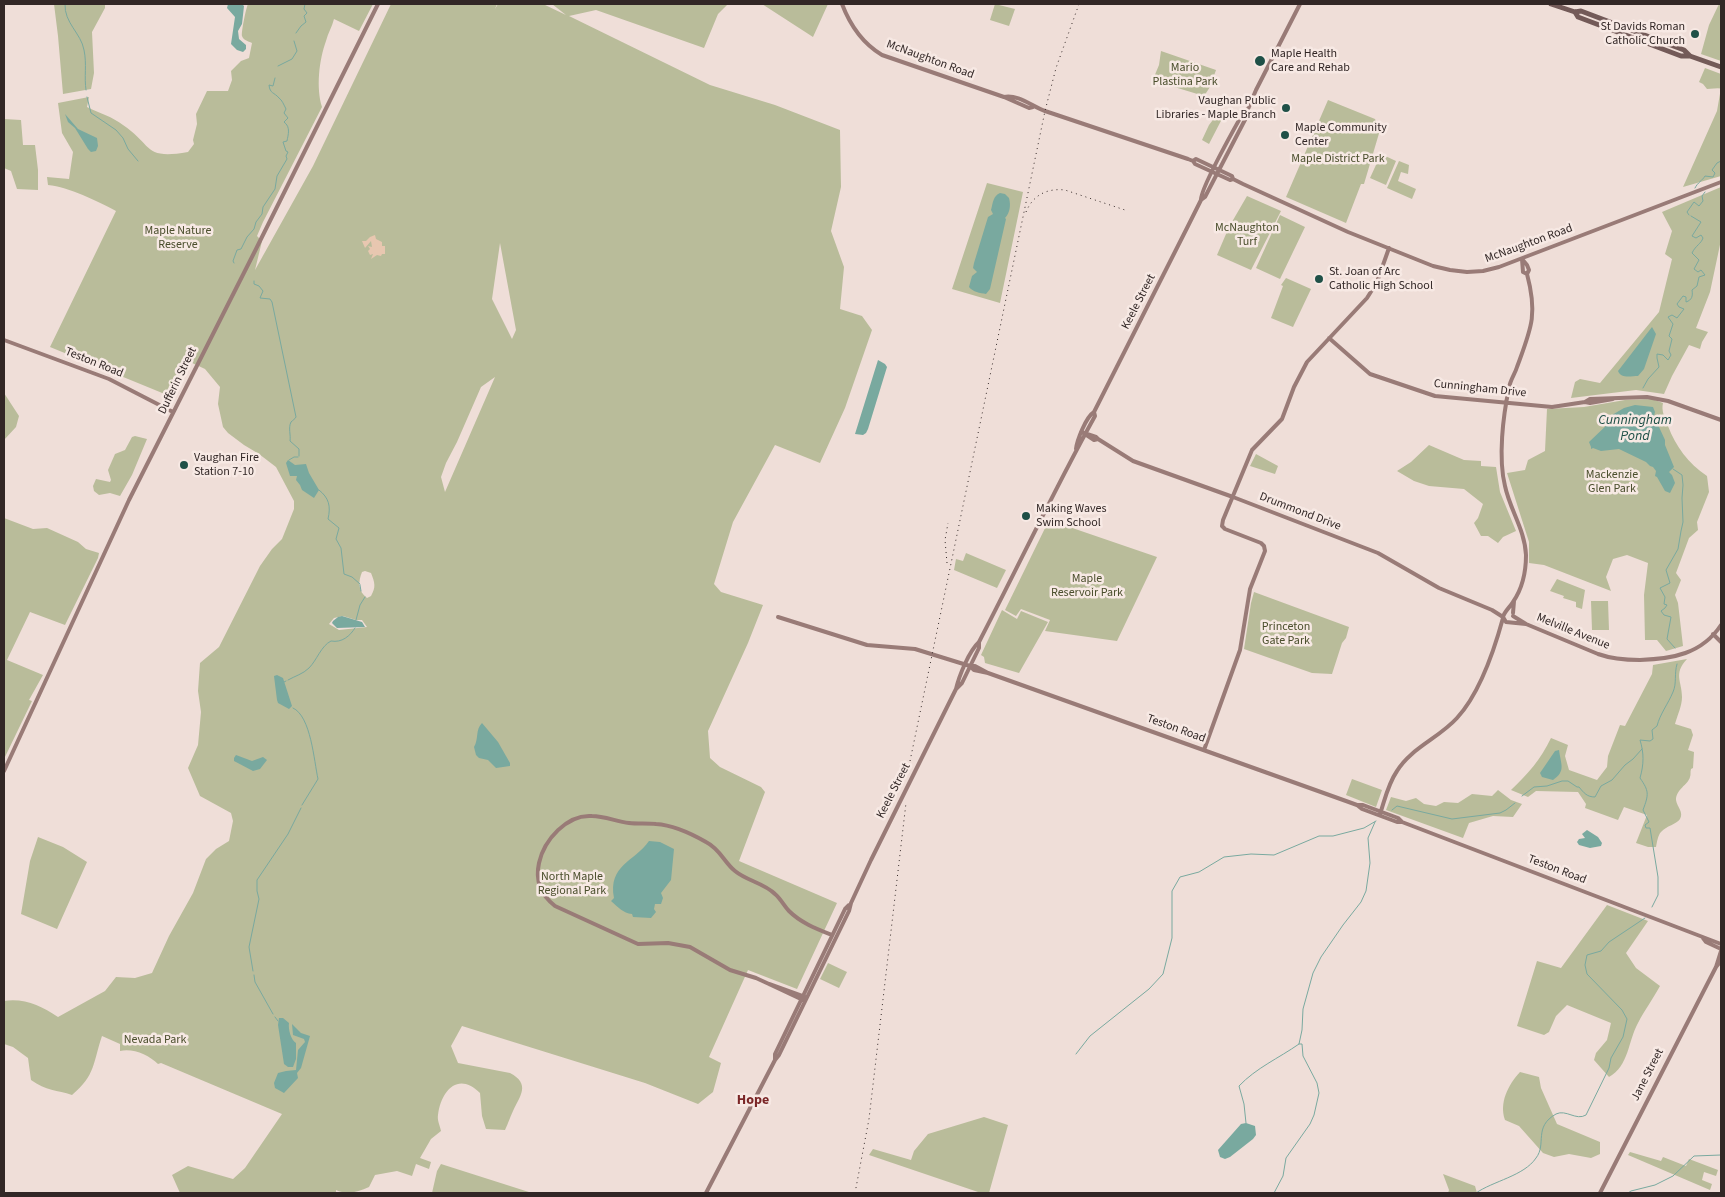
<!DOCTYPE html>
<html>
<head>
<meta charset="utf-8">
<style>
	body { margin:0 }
	#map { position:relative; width:1725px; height:1197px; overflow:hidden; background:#efded8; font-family:"Source Sans 3",sans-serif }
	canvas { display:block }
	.frame { position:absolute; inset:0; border:5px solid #322726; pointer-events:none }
</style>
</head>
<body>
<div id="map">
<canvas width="1725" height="1197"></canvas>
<div class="frame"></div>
</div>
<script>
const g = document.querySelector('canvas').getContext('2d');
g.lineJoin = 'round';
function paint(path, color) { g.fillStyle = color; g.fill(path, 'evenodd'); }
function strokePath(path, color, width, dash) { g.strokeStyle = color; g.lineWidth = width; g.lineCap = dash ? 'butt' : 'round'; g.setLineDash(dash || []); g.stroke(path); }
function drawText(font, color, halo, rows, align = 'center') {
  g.font = font + ' "Source Sans 3",sans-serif'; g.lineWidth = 5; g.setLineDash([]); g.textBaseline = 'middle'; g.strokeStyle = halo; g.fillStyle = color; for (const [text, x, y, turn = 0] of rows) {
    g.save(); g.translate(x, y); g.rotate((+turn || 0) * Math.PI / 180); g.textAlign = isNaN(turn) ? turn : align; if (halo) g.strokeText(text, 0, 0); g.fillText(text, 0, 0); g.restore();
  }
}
const green = new Path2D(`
	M54,4H105V8L92,32L94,73L91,89L63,94L58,36Z
	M248,4H373L359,31L334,19C332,27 328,33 326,41C319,60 316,88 322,107L263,222L257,236L262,241L255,270L313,166L391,4H497L495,9L498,4H543L566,15L552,4H728L718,14L704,48L596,10L569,16L710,85L775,105L840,130L841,187L831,231L844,267L840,309L862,316L872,330L845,408L820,463L775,445L733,522L714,584L721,592L763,605L748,643L708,731L710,758L720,767L761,787L765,792L739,861L837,903L797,989L748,970L709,1057L721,1063L713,1092L698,1104L645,1083L462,1026L451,1046L458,1063L510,1073C531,1084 520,1096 513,1111C510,1117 508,1124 505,1130L486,1129L482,1116L480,1093C458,1071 441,1091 438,1115C437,1120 440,1126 441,1131L431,1139L420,1158L431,1162L429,1169L416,1164L412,1176L397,1171L375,1175L369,1187C358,1192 347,1195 336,1190V1193H180L172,1175L188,1166L233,1179L245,1168L282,1114L161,1063L158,1064C149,1055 133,1048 120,1051V1044L102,1036C93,1062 96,1075 72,1095C57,1090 46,1091 31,1080L28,1058L13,1047L4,1044V1001C25,998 41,1006 58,1017L105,991L116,977L135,978L152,973L169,936L193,893L206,859L216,849L229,841L233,821L231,813L200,796L188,768L198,745L201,712L198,691L200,663L219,647L260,566L272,549L282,539L294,509V501L276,467L259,454L244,445L228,433L223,427L218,404L220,387L205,369L190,362L172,397L50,347L116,211C97,201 69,187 48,185L47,177L69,179L73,152L62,133L58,103L89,97L87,107C99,113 113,117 123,125C153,145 143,160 188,152L194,144L193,140L197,124L196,114L207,91H228L232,80L231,71L241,61L249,58L252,43C248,41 243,40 242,36C241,33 246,8 248,4ZM500,243L516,330L512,339L492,299ZM495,377L445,492L441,477L446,463L457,442L481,387ZM365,571L371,573C375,583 376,587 371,596L367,598C358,591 358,582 362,572ZM343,616L356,620H362L367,627L339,630L329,624L334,618Z
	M762,4H828L813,37Z
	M995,4L1015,9L1009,26L990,20Z
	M1719,4H1721V61L1701,54L1709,25Z
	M1161,51L1216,70L1210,87L1204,96L1171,86L1168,82L1154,77L1159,65Z
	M1705,68L1721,74V176L1683,187L1717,111L1721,88L1707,89L1703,84L1699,82Z
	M1328,100L1375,119L1380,130L1364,184H1361L1346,223L1286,197Z
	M1219,112L1224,115L1209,144L1202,140L1209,125Z
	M4,119L21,120L23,145H35L38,170V190L17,189L11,171L4,168Z
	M1381,154L1396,161L1386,185L1370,178Z
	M1399,161L1409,165L1408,174L1401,172L1398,181L1416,189L1412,199L1387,188Z
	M987,183L1023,192L1000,303L952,289Z
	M1721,187V240L1710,292L1696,328L1708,332L1702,342L1700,349L1689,345L1672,376L1664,394L1636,390L1571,398L1575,382L1580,379L1600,383L1659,312L1672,259L1665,254L1672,231L1662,212Z
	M1247,196L1281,211L1251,270L1217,255L1229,227Z
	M1280,215L1305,227L1280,279L1256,268Z
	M1286,278L1311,289L1293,327L1271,318L1283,286L1281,285Z
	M4,393L19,416L16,427L4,440Z
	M1652,399L1663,403C1661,411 1665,418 1668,426C1676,447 1688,463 1707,476L1709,492L1697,522L1698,530L1689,538L1676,573L1681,580L1675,595L1678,603L1683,646L1666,651L1657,640H1645L1644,595L1648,563L1627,555L1613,559L1606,577L1611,591L1544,565L1529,563V542L1507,473L1525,470L1528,460L1545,451L1547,409L1584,407L1625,400Z
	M135,436L147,439L132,475L120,496L110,493L99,495L94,491L93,486L96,479L110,482L111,480L108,470L115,454L125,450L132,437Z
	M1429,445L1464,460L1481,461V466L1496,467L1500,492L1516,531L1503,537L1498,543L1488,536H1481L1474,523L1478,518L1483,504L1464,489L1429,486L1414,481L1397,471L1411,462Z
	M1256,454L1278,466L1275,474L1250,466Z
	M4,518L33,529L47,528L78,542L86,549L99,553L98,558L65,625L30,612L7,660L43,675L29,700L32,701L4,759Z
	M1049,520L1157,557L1117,641L1045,631L1050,620L1021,609L1016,616L1005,610Z
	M966,553L1006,570L997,588L954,570L956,559L963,561Z
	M1557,579L1585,590L1582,609L1576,607V602L1563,598L1564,596L1550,591Z
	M1254,592L1349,627L1346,638L1342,643L1332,674L1312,673L1244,649L1251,603Z
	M1591,601H1608L1609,630H1592Z
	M1002,610L1017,619L1021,611L1048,622L1019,673L985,663L984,657L981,655Z
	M1687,659C1673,674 1682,681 1682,697C1682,706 1677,716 1675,724L1691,729L1693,735L1688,750L1694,752L1693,768L1691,769C1690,772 1691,775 1690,777C1688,785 1676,789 1676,800C1677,807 1684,812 1680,819C1677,824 1666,826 1661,832C1658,835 1657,842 1656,847H1648L1636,843L1647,815L1624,807L1618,820L1585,808L1586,804L1578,792L1536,791L1528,797L1511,790C1528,774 1541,759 1551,738L1568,745L1565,756L1569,770L1597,780L1607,767L1608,756L1620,725L1625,726L1652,674L1653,665Z
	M1352,779L1382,790L1376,807L1346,795Z
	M1498,790L1511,800L1522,804L1513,817L1493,816L1469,823L1463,838L1386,810L1391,797L1406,801L1416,798L1424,804L1436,806L1444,802L1458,803L1472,794L1492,796Z
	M38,837L63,847L87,862L57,929L21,914L30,861Z
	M1607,905L1648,921L1626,953L1636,968L1660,986C1653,999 1644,1011 1638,1023C1628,1041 1629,1066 1609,1077L1594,1060L1596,1053L1607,1040L1611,1023L1567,1005L1556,1016L1549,1032L1544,1035L1517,1026L1537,961L1561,968Z
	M828,963L847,972L839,988L820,979Z
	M1520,1072L1539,1077L1541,1088L1557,1124L1600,1142V1154L1591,1158L1569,1154L1554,1157L1543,1153L1519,1126L1505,1120C1499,1103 1508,1085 1520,1072Z
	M984,1117L1008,1125L989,1193H981L869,1155L873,1149L911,1160L914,1151L928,1134Z
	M1630,1152L1661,1161L1663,1157L1686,1166L1689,1159L1718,1170L1716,1176L1704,1172L1702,1180L1712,1184L1710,1190L1628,1155Z
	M441,1164L532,1193L505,1192L504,1193H432L437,1171Z
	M1443,1174L1475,1186L1477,1193H1448L1449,1190Z`);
const sand = new Path2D(`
	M375,235L376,239L382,242V246H385V254H382L381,256L377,255L371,259L373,254L370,255L368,251L370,249L368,246L372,247L371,241L365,248L362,241H366L370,237Z`);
const water = new Path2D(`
	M228,4H242L244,6L242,24L238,31L239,39L246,45V49L243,52L237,50L231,44L235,17L227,8Z
	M65,114L78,129L97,138L98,146L96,151L91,152L88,149L75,128L68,122Z
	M1000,193L1005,194L1009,198C1011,205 1010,213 1005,218L1006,219L990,289L986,294C980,293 973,292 969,287L972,276L977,272L973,268L974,263L988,217L993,214L991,210C993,203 993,196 1000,193Z
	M1652,327L1656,334L1644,369L1638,376C1631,376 1621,379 1618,371Z
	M878,360L885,364L887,367L868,429L866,433L863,435L855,434Z
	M1635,405L1653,407L1655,412L1654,416L1665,440V445L1674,467L1669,472L1672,475L1675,483L1670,493L1665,491L1657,477L1655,476L1656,471L1653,467L1650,466L1646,462L1619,449L1601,451L1593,448L1591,449V447L1589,442L1610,422L1612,415L1624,408Z
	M288,460L295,465L306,464L309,473L319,490L314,498L302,490L300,485L296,480L297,476H290L286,463Z
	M342,616L362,622L365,627L337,628L332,623L333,621L338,617Z
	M277,675L283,678L292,706L289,709L278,703L277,700L274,676Z
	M482,723L498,742L510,763V766L496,768L488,760L479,758L476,755L474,747C479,739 475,730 482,723Z
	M1559,750C1561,765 1566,771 1553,780L1542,777L1540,773L1555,751Z
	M236,755L252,761L263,757L267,760L260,769L253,771L234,761V758Z
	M1587,830L1598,837L1602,843L1601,846L1590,848L1579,845L1577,842L1579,839L1585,838L1582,834Z
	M649,841L660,842L674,849L671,880L661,893L663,898L661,904H655L654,909L656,912L651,918L633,917L632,914C623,913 618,907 611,901L614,898C608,865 634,862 649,841Z
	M279,1018H283L289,1023C288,1029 291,1040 296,1043V1059L293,1067H288L284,1064L278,1025Z
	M292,1024L301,1033L310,1036L301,1068L297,1073L298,1078L284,1093L275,1088L274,1083L278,1073L286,1071L296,1070L298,1050L305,1042L304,1039L293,1035Z
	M1246,1123L1255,1126L1256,1135L1253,1139L1230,1157L1225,1159L1220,1157L1218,1150L1241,1124Z`);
const stream = new Path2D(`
	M65,4C64,23 81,33 84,50C87,64 84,77 86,90
	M296,33L301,26L306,22L304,16L307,13L304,9L305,4
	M278,66L292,59L297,51L294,41
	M87,97L91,113L116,130L123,138L128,149L138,161
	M1695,188C1698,182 1702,181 1705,176L1713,177L1715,173L1712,170L1717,163L1721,161
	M1689,215L1687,212L1694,202L1699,206L1703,201L1702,196L1705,192
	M234,263L233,261L237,250L241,249L247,237L254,229L256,222L262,214L263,207L275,189L277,176L287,159L286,156L288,152L286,151L283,142L287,141C288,135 291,127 284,122L288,118L284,113L286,109C284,105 282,100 279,98C274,92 270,94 269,85L273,86L275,78
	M254,281V284L259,286L263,291L260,298L270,299L272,302L296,417C295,419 293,420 291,422C288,428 291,435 290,441L299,449V456
	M1643,388L1648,379L1659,367L1657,358V354L1663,355L1668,360L1671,355L1669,351L1672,339L1669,336L1673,324L1668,317L1672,315L1677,318L1684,309L1679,307L1677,304L1683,296L1686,297V302C1692,300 1693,296 1692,290L1697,286L1699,277L1705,275L1701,270L1698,272L1694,269L1699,260L1692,253C1696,245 1701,244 1703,238L1701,235L1696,238L1692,236L1701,222L1691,216
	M289,460L294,457H298
	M1673,469L1682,475L1683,485L1682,498L1683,522L1681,531L1678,549L1666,570L1670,583L1660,588L1665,597L1664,604L1667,605L1665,608L1661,611L1664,615L1671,617L1667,639L1675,648
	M319,490C329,498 331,506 328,519L339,528L336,539L341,548L344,574L352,577L360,584
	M360,585L361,591
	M356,620L360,605L365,597
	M288,680C295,676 303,674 309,668C317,660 321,646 331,641C342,643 350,636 355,628
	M284,682L286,681
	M293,708C311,716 314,761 318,779L302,805
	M1522,796L1534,787L1547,786L1562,781H1568L1577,787H1579C1584,793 1587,797 1595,797L1601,786L1612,780L1625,765L1633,759L1642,749
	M1392,810L1397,806L1452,819L1500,813L1506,810L1515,803
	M1652,907L1658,895V877L1650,828H1646L1645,825L1649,822L1643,810C1649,794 1649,791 1640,778C1644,764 1644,753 1640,740L1650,741L1653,739L1652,730L1657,726C1660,714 1668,704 1673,692C1677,683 1674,674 1677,664
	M253,971L249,947L259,899L257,891V880L288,834L301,808
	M254,975L255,982L273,1014
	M275,1017L278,1021
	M1076,1054L1090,1036L1149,989L1163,974L1172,938V891L1180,877L1199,872L1224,857L1251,854L1274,855L1319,836H1333L1364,828L1376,821
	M1246,1123L1244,1104L1239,1086C1256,1068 1279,1058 1299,1044L1302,1030L1303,1009L1313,973L1321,957L1343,925L1361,902L1366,891L1370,863L1368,838L1375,822
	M1274,1193L1283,1176L1286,1158L1310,1124L1314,1115L1319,1093L1317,1083L1303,1056L1302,1044H1299
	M1476,1193C1493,1181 1524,1176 1536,1158C1547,1144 1533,1127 1556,1114C1566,1109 1576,1121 1586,1115L1609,1068L1611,1058L1623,1037L1627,1019L1622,1010L1587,974L1585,965L1587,955L1601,951L1609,942L1645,918
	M1628,1193L1631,1191L1655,1185L1673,1176L1694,1156L1721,1155`);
const secondary = new Path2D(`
	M842,4C850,25 862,43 882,55L1004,97L1029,108L1033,107
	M1004,97C1018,94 1033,107 1045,111L1188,159L1193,161L1195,164L1230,180L1233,179L1243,184L1348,232L1433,266L1450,270L1467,272L1483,271L1499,267L1721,182
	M1193,161L1196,159L1232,176L1233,179
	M1201,200C1200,188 1236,126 1244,111L1248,109
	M1522,259L1527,265L1529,270L1527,274C1538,315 1531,329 1517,367C1515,374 1510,380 1509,388C1503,416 1498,458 1505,486C1510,510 1525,530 1526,555C1526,571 1522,589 1513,602C1510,607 1504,612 1503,617L1506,622L1526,624
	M1522,259L1523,272L1527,274
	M1329,338L1370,374L1435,396L1552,407L1585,402L1590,399L1647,397L1668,401L1721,420
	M4,340L109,379L173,412
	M1585,402L1590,403L1613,399
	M1081,432L1096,437L1098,439L1133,461L1233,497L1378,553L1439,588L1492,610L1503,617
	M1085,434L1094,440L1098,439
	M1076,449C1077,440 1086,417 1094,412
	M1513,613L1514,601
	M1513,616L1526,624L1598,654C1612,659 1625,660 1640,660C1672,659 1702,654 1721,625
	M778,617L867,645L915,649L970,666H975L988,673L1346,801L1357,805H1363L1398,818L1402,822
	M1713,634L1721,642
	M970,666L974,670L988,673
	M956,689L962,683L979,648V642
	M1204,750L1240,650L1250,589L1265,551L1264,546L1261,543L1225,529L1222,526L1223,520L1252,450L1282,419L1294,387L1307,362L1367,298L1377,282L1389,248
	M4,771L129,500L256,249L378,4
	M1357,805L1362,809L1397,822H1402L1721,944
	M1380,814C1385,799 1388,784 1397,771C1411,748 1439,738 1457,718C1480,693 1494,651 1503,618
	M1703,938L1706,942L1721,949
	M1716,967L1721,961
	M769,984L756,978L730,970L690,947L668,943L638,944L555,906C541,895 535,881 539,863C544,840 567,814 592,816C605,816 617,822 629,823C638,824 647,823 656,824C672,825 692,834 706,842C720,849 724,862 735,871C747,881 764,883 775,894C781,899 784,906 789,911C801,923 817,929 832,935
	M803,1000L769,984L805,997
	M775,1060L779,1055L849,911L851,903L871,860L956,689C959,676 969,651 979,642C1018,567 1054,490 1095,416L1094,412L1188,226L1201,200L1205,197L1248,114V109L1256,90L1300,4
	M706,1193L775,1060V1054L845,909L849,905
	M1600,1193L1716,967L1721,951`);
const primary = new Path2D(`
	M1551,4L1575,12L1581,11L1684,50L1690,56L1721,67
	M1575,12L1578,17L1681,56H1690`);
const rail = new Path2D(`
	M1026,212C1033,195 1047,188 1065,190L1125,210
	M947,563L945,540L948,523
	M910,761L1045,111L1056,68L1079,4
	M855,1193L869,1119L906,803`);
const markers = [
	[1695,34,5,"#1f5047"],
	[1260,61,6,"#1f5047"],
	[1286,108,5,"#1f5047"],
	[1285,135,5,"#1f5047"],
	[1319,279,5,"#1f5047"],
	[184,465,5,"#1f5047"],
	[1026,516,5,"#1f5047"]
];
const poiNames = [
	["St Davids Roman",1685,27,"right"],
	["Catholic Church",1685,41,"right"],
	["Maple Health",1271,54],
	["Care and Rehab",1271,68],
	["Vaughan Public",1276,101,"right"],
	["Libraries - Maple Branch",1276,115,"right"],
	["Maple Community",1295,128],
	["Center",1295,142],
	["St. Joan of Arc",1329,272],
	["Catholic High School",1329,286],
	["Vaughan Fire",194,458],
	["Station 7-10",194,472],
	["Making Waves",1036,509],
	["Swim School",1036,523]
];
const streetNames = [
	["McNaughton Road",930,60,20],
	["McNaughton Road",1529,244,-20],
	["Keele Street",1139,302,-63],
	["Teston Road",94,363,22],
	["Dufferin Street",178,381,-64],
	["Cunningham Drive",1480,389,6],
	["Drummond Drive",1300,512,21],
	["Melville Avenue",1573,632,22],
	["Teston Road",1176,729,20],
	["Keele Street",894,791,-63],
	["Teston Road",1557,870,21],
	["Jane Street",1648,1075,-63]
];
const parkNames = [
	["Mario",1185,68],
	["Plastina Park",1185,82],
	["Maple District Park",1338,159],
	["McNaughton",1247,228],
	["Turf",1247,242],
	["Maple Nature",178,231],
	["Reserve",178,245],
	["Mackenzie",1612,475],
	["Glen Park",1612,489],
	["Maple",1087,579],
	["Reservoir Park",1087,593],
	["Princeton",1286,627],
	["Gate Park",1286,641],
	["North Maple",572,877],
	["Regional Park",572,891],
	["Nevada Park",155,1040]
];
const waterNames = [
	["Cunningham",1635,421],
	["Pond",1635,437]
];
const neighbourhoodNames = [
	["Hope",753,1101]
];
paint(green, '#b9bc9a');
paint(sand, '#e8c7b0');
paint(water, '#79a99f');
strokePath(stream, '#79a99f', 1);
strokePath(secondary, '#997b77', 4);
strokePath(primary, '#735a58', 5);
strokePath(rail, '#322726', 1, [1, 4]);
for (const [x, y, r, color] of markers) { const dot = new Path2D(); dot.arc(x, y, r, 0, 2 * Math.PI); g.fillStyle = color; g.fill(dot); strokePath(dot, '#f7e9e4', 2); }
drawText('12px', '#322726', '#f7e9e4', poiNames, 'left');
drawText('12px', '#322726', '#f7e9e4', streetNames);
drawText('12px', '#4a4e2c', '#f7e9e4', parkNames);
drawText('italic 14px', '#1f5047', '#f7e9e4', waterNames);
drawText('bold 14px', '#7a2526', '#f7e9e4', neighbourhoodNames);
</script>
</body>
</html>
